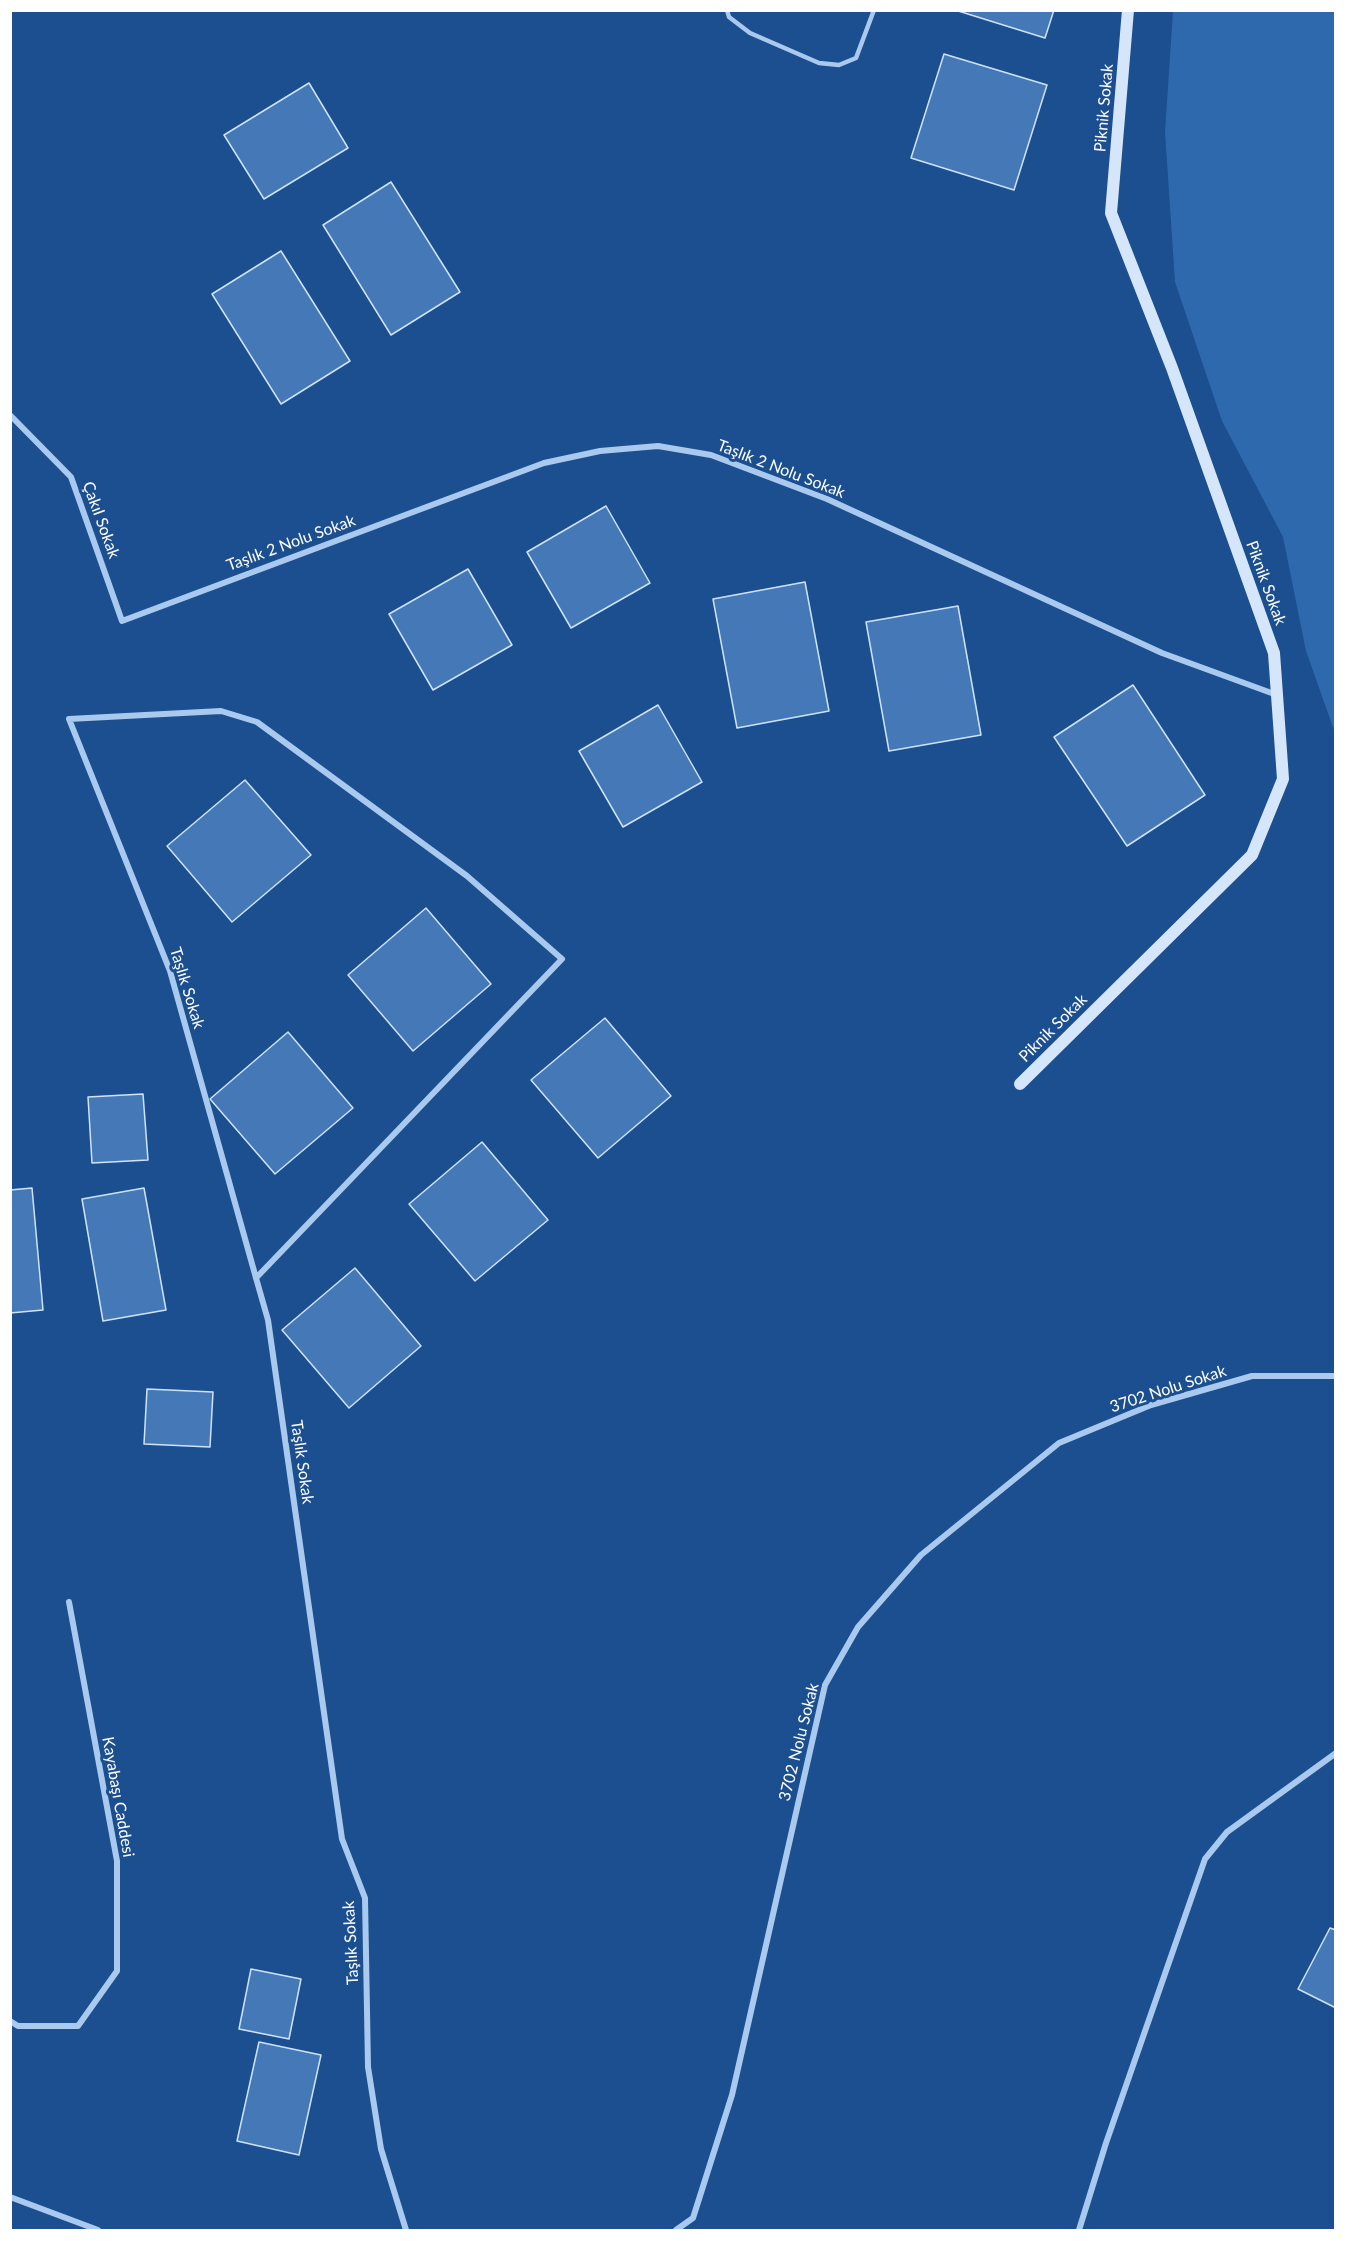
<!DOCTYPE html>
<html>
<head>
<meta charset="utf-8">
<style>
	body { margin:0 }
	#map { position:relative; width:1346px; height:2241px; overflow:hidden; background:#1b4f8f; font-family:Lato,sans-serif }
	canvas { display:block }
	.frame { position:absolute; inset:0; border:12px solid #fff; pointer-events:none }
</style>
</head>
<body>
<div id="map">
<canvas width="1346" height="2241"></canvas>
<div class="frame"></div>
</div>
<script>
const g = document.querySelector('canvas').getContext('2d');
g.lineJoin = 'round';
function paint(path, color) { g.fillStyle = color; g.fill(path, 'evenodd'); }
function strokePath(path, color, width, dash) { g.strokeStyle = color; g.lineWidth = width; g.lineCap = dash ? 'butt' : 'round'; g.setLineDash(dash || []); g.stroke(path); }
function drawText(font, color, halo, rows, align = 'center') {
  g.font = font + ' Lato,sans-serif'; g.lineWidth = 6; g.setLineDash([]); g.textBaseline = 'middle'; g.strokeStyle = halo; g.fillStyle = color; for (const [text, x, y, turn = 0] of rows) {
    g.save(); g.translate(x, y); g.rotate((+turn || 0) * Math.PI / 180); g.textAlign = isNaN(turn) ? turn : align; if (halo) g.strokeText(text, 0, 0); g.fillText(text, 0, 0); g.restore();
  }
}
const green = new Path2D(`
	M1173,11H1335V733L1306,651L1283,537L1222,421L1175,282L1165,132Z`);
const building = new Path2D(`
	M955,10H1054L1045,38Z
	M944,54L1047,85L1014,190L911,158Z
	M309,83L348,148L264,199L224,135Z
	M391,182L460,292L391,335L323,225Z
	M281,251L350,361L281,404L212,294Z
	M606,506L650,583L571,628L527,552Z
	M468,569L512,645L433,690L389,614Z
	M805,582L829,711L737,728L713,599Z
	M958,606L981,735L889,751L866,622Z
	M1133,685L1205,795L1127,846L1054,737Z
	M658,705L702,782L623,827L579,751Z
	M245,780L311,855L232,922L167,846Z
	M426,908L491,984L413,1051L348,975Z
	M605,1018L671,1096L598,1158L531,1080Z
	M288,1032L353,1108L275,1174L210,1099Z
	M143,1094L148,1160L92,1163L88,1097Z
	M482,1142L548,1220L475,1281L409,1204Z
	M32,1188L43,1310L10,1313V1190Z
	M144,1188L166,1310L103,1321L82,1199Z
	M355,1268L421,1346L349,1408L282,1330Z
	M147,1389L213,1392L210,1447L144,1444Z
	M1330,1928L1336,1930V2008L1298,1989Z
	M251,1969L301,1979L289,2039L239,2029Z
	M259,2042L321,2055L299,2155L237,2141Z`);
const lane = new Path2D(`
	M727,10L729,17L750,33L819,63L839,65L856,58L874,10`);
const street = new Path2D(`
	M10,415L71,477L122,621L544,463L600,451L658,446L711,455L827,499L1162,653L1277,695
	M256,1278L562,959L467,876L257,722L221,711L69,719L170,971L256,1278L268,1320L342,1839L365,1898L368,2067L381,2149L406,2230
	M10,2021L18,2026H78L117,1971V1861L69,1602
	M10,2197L98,2230
	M676,2230L693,2218L732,2095L825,1685L858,1627L921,1555L1059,1443L1151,1405L1252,1376H1336
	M1079,2230L1106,2143L1205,1859L1227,1832L1336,1753`);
const secondary = new Path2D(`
	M1020,1084L1252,855L1283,779L1274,653L1172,368L1111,213L1128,10`);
const streetNames = [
	["Piknik Sokak",1104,108,-85],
	["Taşlık 2 Nolu Sokak",781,469,21],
	["Çakıl Sokak",101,520,70],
	["Taşlık 2 Nolu Sokak",291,543,-20],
	["Piknik Sokak",1266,583,70],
	["Taşlık Sokak",187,988,73],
	["Piknik Sokak",1053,1028,-45],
	["3702 Nolu Sokak",1168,1389,-18],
	["Taşlık Sokak",302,1462,82],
	["3702 Nolu Sokak",799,1742,-76],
	["Kayabaşı Caddesi",118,1797,80],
	["Taşlık Sokak",351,1943,-93]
];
paint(green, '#2e69ad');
paint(building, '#4478b7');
strokePath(building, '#cfe3fa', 1.5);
strokePath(lane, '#a9c9ee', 4.5);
strokePath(street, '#a9c9ee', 6);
strokePath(secondary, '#d6e6fa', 12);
drawText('16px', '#fff', '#1b4f8f', streetNames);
</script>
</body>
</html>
